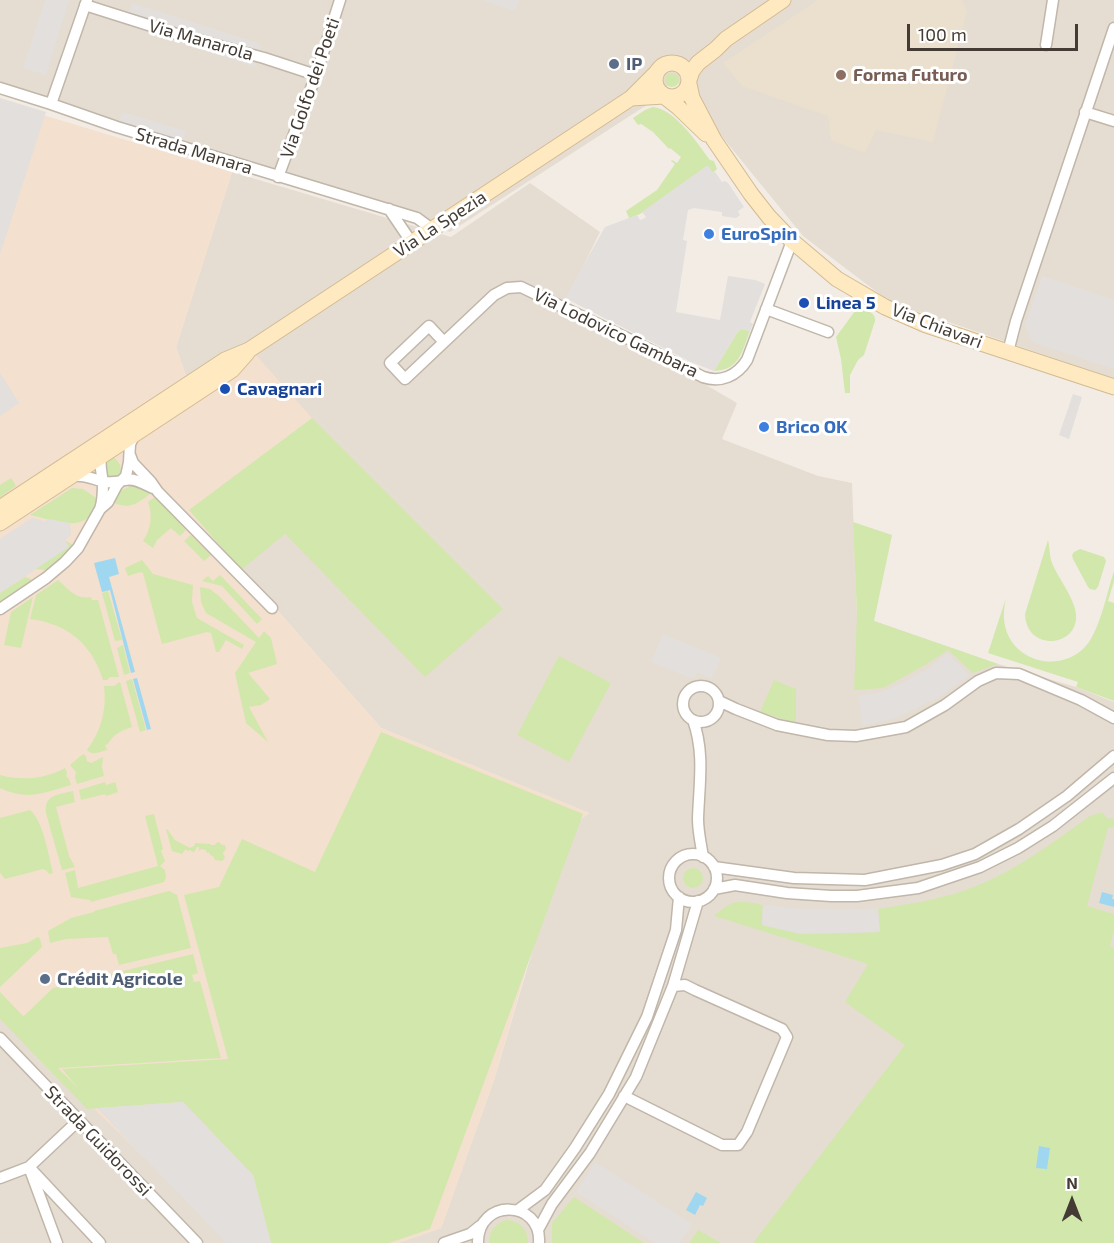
<!DOCTYPE html>
<html>
<head>
<meta charset="utf-8">
<style>
	body { margin:0 }
	#map { position:relative; width:1114px; height:1243px; overflow:hidden; background:#f2ece4; font-family:"Exo 2",sans-serif }
	canvas { display:block }
	.north { position:absolute; left:1042px; top:1171px; width:60px; height:60px; -webkit-text-stroke:4px #fff; paint-order:stroke; rotate:0deg; font-size:16px; font-weight:700; line-height:24px; text-align:center; color:#443c34 }
	.north::after { content:''; display:block; margin:auto; width:21px; height:27px; background:#443c34; clip-path:polygon(50% 0,100% 100%,50% 72%,0 100%) }
	.scale { position:absolute; left:907px; top:24px; width:171px; height:27px; box-sizing:border-box; border:3px solid #443c34; border-top:0; padding-left:8px; font-size:18px; line-height:21px; white-space:nowrap; color:#443c34; -webkit-text-stroke:4px #fff; paint-order:stroke }
</style>
</head>
<body>
<div id="map">
<canvas width="1114" height="1243"></canvas>
<div class="north">N</div>
<div class="scale">100 m</div>
</div>
<script>
const g = document.querySelector('canvas').getContext('2d');
g.lineJoin = 'round';
function paint(path, color) { g.fillStyle = color; g.fill(path, 'evenodd'); }
function strokePath(path, color, width, dash) { g.strokeStyle = color; g.lineWidth = width; g.lineCap = dash ? 'butt' : 'round'; g.setLineDash(dash || []); g.stroke(path); }
function drawText(font, color, halo, rows, align = 'center') {
  g.font = font + ' "Exo 2",sans-serif'; g.lineWidth = 6; g.setLineDash([]); g.textBaseline = 'middle'; g.strokeStyle = halo; g.fillStyle = color; for (const [text, x, y, turn = 0] of rows) {
    g.save(); g.translate(x, y); g.rotate((+turn || 0) * Math.PI / 180); g.textAlign = isNaN(turn) ? turn : align; if (halo) g.strokeText(text, 0, 0); g.fillText(text, 0, 0); g.restore();
  }
}
const residential = new Path2D(`
	M0,0H1114V379L890,302L803,236L675,79L650,103L450,232L0,85Z
	M232,172L451,237L530,183L600,232L565,303L737,403L722,439L818,476L852,483L857,615L998,664L1076,687L1114,702V1243H398L441,1228L494,1080L569,828L589,813L381,728L189,510L312,419L189,385L176,347Z
	M0,1004L235,1243H0Z`);
const commercial = new Path2D(`
	M0,102L232,172L176,347L189,384L248,346L312,418L190,511L381,728L589,813L569,828L562,846L494,1080L441,1228L398,1243H233L57,1073L0,1012Z`);
const education = new Path2D(`
	M818,0H962L967,11L933,142L876,130L865,153L831,140L828,116L742,86L723,63Z`);
const green = new Path2D(`
	M665 80a7 7 0 1 1 14 0a7 7 0 1 1-14 0Z
	M653,107C675,109 697,143 710,160L714,161L717,169L713,173L707,166L640,214L629,218L626,211L657,190L675,164L671,161L672,160L677,163L681,157L670,148L669,149L653,132L641,124L638,125L633,118L645,110Z
	M862,309C868,311 876,313 875,321L864,355L858,360L850,375V393H845L841,359L836,337L855,311Z
	M741,329L750,331C742,351 740,370 714,371L737,333Z
	M312,418L503,609L425,677L285,534L241,570L189,510Z
	M113,457C120,462 124,470 118,477L111,478L105,472L103,461Z
	M11,478L16,486L0,497V485Z
	M130,486C139,485 144,487 151,493C137,504 130,510 112,502L120,491Z
	M72,488L83,489L99,500C87,536 58,521 30,515Z
	M155,497L186,530L180,536L171,528L157,540L153,548L143,541C151,529 153,516 148,502Z
	M853,522L892,535L874,621L998,664L973,673L948,650L925,665L883,688L854,690L857,615Z
	M191,535L211,555L204,561L184,541Z
	M65,540L73,545C66,553 55,568 45,570C42,570 36,569 34,568L69,547Z
	M1048,540C1050,547 1049,555 1052,563C1058,578 1074,597 1076,614C1079,648 1026,652 1025,614Z
	M1080,549L1104,557L1106,561L1098,587L1095,590L1090,589L1088,587L1073,559L1072,555L1074,552Z
	M142,560L153,574L193,585L192,602L197,618L244,645L242,649L226,640L219,652H216L211,633L207,632L162,644L143,573L141,572L128,576L125,568Z
	M1114,571V581L1108,601L1114,603V701L1076,687L1078,682L988,653L1006,598C1004,607 1003,616 1005,626C1013,661 1057,673 1083,649C1099,635 1107,592 1114,571Z
	M220,575L262,619L257,624L222,586L202,581L208,576L213,581Z
	M25,577L31,579L32,581L0,603V593Z
	M58,580C68,589 76,600 91,597L92,600H98L119,677H110L107,680H103C92,644 68,624 30,619L36,595Z
	M200,587L210,589L219,596L259,638L264,631L271,638L277,664L248,673L270,699L261,705L249,707L268,742L246,723L235,673L256,642L206,613L201,602Z
	M108,591L122,640L115,641L102,593Z
	M33,597L21,648L4,645L11,612Z
	M123,645L130,673L124,675L117,648Z
	M559,656L611,683L569,762L517,735Z
	M132,679L146,730L140,732L126,681Z
	M774,680L796,689V723L760,712Z
	M120,682L132,727C123,730 113,734 108,744L105,745L107,750C100,752 92,756 87,750C101,731 107,710 104,686H114Z
	M381,732L583,814L430,1229L389,1243H271L253,1175L183,1102L87,1109L0,1019V992L23,1016H24L53,988L193,954L198,973L192,975L194,982L200,981L221,1058L58,1068L79,1089L62,1069L228,1059L184,895L219,887L242,839L315,872Z
	M83,754L86,756L87,761L91,763L103,757L102,767L104,776L77,784L75,777L76,772L70,765Z
	M65,768L67,772L66,776L69,779L71,785C43,793 28,801 0,788V775C22,781 45,779 65,768Z
	M105,782L106,785L115,782L118,792L106,796L105,794L81,800L79,790Z
	M73,791L75,802L56,807L69,856L75,867L62,870L46,813C44,794 58,795 73,791Z
	M30,810C43,820 49,857 53,873L49,874L47,871L43,869L5,879L0,873V818Z
	M1102,812L1107,818L1114,819V827L1108,828L1087,906L1114,914V929L1110,946L1114,948V1243H753L905,1045L845,1002L868,964L714,916C734,899 737,900 763,905L762,925L801,934L880,932L878,909C901,905 924,902 946,896C1001,882 1045,848 1090,816Z
	M154,814L163,849L161,851L165,861L160,866L165,870L166,878L164,882L91,902L90,900L71,897L65,873L75,870L78,888L158,866L145,816Z
	M166,829H167L175,840L190,848L194,846L195,843L210,844L211,845H215L216,843L219,842L222,845H225L226,849L223,853L225,858L222,861L215,860L213,856L210,855L209,852L207,853L206,850L201,849L199,851V847H197L194,852L189,850L187,852V850H185L182,854L172,851Z
	M683 878a10 10 0 1 1 20 0a10 10 0 1 1-20 0Z
	M169,891L177,895L191,948L119,965L116,954H113L108,937L66,939L50,943L48,931L71,918L94,912V911Z
	M38,937L40,939L42,947L0,987V948L27,943Z
	M574,1197L644,1243H552V1223Z
	M507,1220C520,1221 528,1229 528,1243H489C489,1231 495,1223 507,1220Z
	M698,1230L721,1243H689Z`);
const parking = new Path2D(`
	M45,0H69L46,75L23,68Z
	M482,0H519L515,11Z
	M132,3L261,44L255,67L126,25Z
	M0,98L46,112L0,254Z
	M122,112L186,131L181,147L117,127Z
	M708,165L713,173L715,172L722,182L725,181L728,183L744,207L738,211L740,215L736,218L722,216V212L694,208L688,210L683,240L687,241L676,312L720,320L728,276L755,280L765,284L750,322L753,324L750,331L741,329L737,333L714,371L691,362L565,298L605,227L637,215L640,220L643,219L646,217L642,212Z
	M1042,276L1114,300V369L1032,342L1025,325Z
	M0,373L19,403L0,416Z
	M1073,394L1082,397L1069,439L1059,435Z
	M32,518L45,521L49,519L70,523L71,536L67,537L68,538L65,540L69,547L0,593V539Z
	M663,634L721,658L712,679L697,672L694,679L651,662Z
	M947,653L970,675L939,697L893,719L862,726L858,696L885,691L908,680L929,668Z
	M763,905L809,910L878,909L880,932L801,934L762,925Z
	M183,1102L253,1175L271,1243H226L97,1108Z
	M595,1162L692,1224L680,1243H655L576,1192Z`);
const water = new Path2D(`
	M115,558L119,574L109,577L135,672L131,673L110,590L102,592L94,563Z
	M137,678L151,729L147,730L133,679Z
	M1102,892L1113,895L1112,899H1114V907L1099,903Z
	M1039,1146L1050,1148L1047,1169L1036,1168Z
	M696,1192L707,1198L703,1206L700,1205L695,1215L686,1210Z`);
const street = new Path2D(`
	M85,5L183,36L264,58L316,75
	M1046,45L1053,0
	M0,88L51,104L117,127L417,218L432,229
	M51,104L87,0
	M1085,112L1114,121
	M278,177L316,75L340,0
	M389,209L412,243
	M766,309L828,332
	M444,342L429,326L390,363L405,379L494,295L507,288L521,287L631,340L703,377C721,383 737,376 747,360L792,241
	M1008,352L1016,321L1114,28
	M130,455L133,463L151,482L158,492L272,608
	M73,476C86,474 94,480 106,482C114,483 118,482 125,480C135,478 144,484 153,488
	M100,509C103,501 103,493 103,484C102,473 99,465 101,454
	M0,609L46,578L65,562L78,548L100,509L108,502L117,485L126,476L129,462L130,444L135,434
	M683 704a18 18 0 1 1 36 0a18 18 0 1 1-36 0Z
	M719,701L736,709L777,725L828,735L856,736L906,727L945,705L978,681L996,673L1019,674L1081,700L1114,718
	M693,720C705,753 699,785 698,819C698,832 701,844 703,857
	M669 878a24 24 0 1 1 48 0a24 24 0 1 1-48 0Z
	M714,867L794,878L865,880L942,865L975,854L1019,829L1067,796L1114,756
	M714,889L735,885L787,893L831,896H857L918,888L980,867L1018,848L1053,826L1114,778
	M0,1038L197,1243
	M624,1096L722,1145H738L747,1132L787,1037L782,1029L695,990L685,985L673,986
	M0,1178L29,1167L100,1243
	M518,1210L545,1190L575,1148L609,1094L647,1017L676,930L679,897
	M538,1230L552,1204L590,1153L636,1077L673,986L698,901
	M57,1243L29,1167L79,1120
	M444,1243L470,1234L480,1226
	M478,1243C477,1198 542,1199 539,1243`);
const secondary = new Path2D(`
	M655 80a17 17 0 1 1 34 0a17 17 0 1 1-34 0Z
	M689,80L692,71L698,63L716,49L726,39L783,0
	M689,84L692,98L714,140L751,194L769,217L792,241L837,279L885,307L926,325L1114,387
	M631,98L664,96L678,107L706,134
	M0,508L225,360L249,350L631,98L657,72
	M0,523L232,370L247,353`);
const markers = [
	[614,64,6,"#5c6f8a"],
	[841,75,6,"#8d6e63"],
	[709,234,6,"#3f7fe0"],
	[804,303,6,"#1a4fb4"],
	[225,389,6,"#1a4fb4"],
	[764,427,6,"#3f7fe0"],
	[45,979,6,"#5c6f8a"]
];
const streetNames = [
	["Via Manarola",201,40,16],
	["Via Golfo dei Poeti",310,88,-71],
	["Strada Manara",194,151,17],
	["Via La Spezia",440,224,-33],
	["Via Chiavari",937,326,21],
	["Via Lodovico Gambara",616,333,26],
	["Strada Guidorossi",98,1141,46]
];
const serviceNames = [
	["IP",626,64],
	["Crédit Agricole",57,979]
];
const educationNames = [
	["Forma Futuro",853,75]
];
const shopNames = [
	["EuroSpin",721,234],
	["Brico OK",776,427]
];
const transitNames = [
	["Linea 5",816,303],
	["Cavagnari",237,389]
];
paint(residential, '#e6ddd2');
paint(commercial, '#f4e0ce');
paint(education, '#ebe0cd');
paint(green, '#d2e7ac');
paint(parking, '#e2dfdc');
paint(water, '#9fd7f0');
strokePath(street, '#c0b6a9', 13);
strokePath(secondary, '#d2bb93', 17);
strokePath(street, '#fff', 10);
strokePath(secondary, '#fee9c1', 15);
for (const [x, y, r, color] of markers) { const dot = new Path2D(); dot.arc(x, y, r, 0, 2 * Math.PI); g.fillStyle = color; g.fill(dot); strokePath(dot, '#fff', 2); }
drawText('18px', '#443c34', '#fff', streetNames);
drawText('bold 18px', '#4e5e75', '#fff', serviceNames, 'left');
drawText('bold 18px', '#785e54', '#fff', educationNames, 'left');
drawText('bold 18px', '#366cbe', '#fff', shopNames, 'left');
drawText('bold 18px', '#164399', '#fff', transitNames, 'left');
</script>
</body>
</html>
